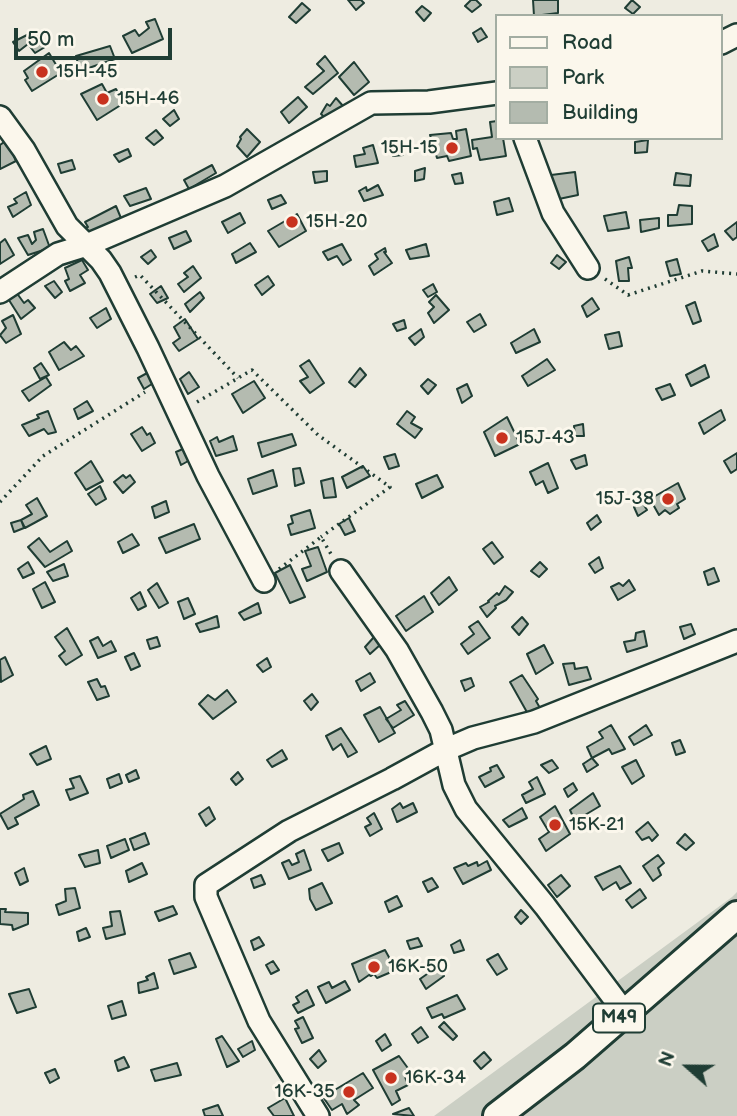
<!DOCTYPE html>
<html>
<head>
<meta charset="utf-8">
<style>
	body { margin:0 }
	#map { position:relative; width:737px; height:1116px; overflow:hidden; background:#eeece1; font-family:"Balsamiq Sans",sans-serif }
	canvas { display:block }
	.legend { position:absolute; left:495px; top:14px; width:228px; height:126px; box-sizing:border-box; background:#fbf7ec; border:2px solid #a3ada2; margin:0; padding:9px 12px; list-style:none; font-size:21px; color:#1f3d34 }
	.legend li { display:flex; align-items:center; gap:14px; height:35px }
	.legend b { width:35px; border:2px solid #a3ada2 }
	.north { position:absolute; left:653px; top:1032px; width:70px; height:70px; -webkit-text-stroke:5px #fbf7ec; paint-order:stroke; rotate:291deg; font-size:19px; font-weight:700; line-height:28px; text-align:center; color:#1f3d34 }
	.north::after { content:''; display:block; margin:auto; width:24px; height:32px; background:#1f3d34; clip-path:polygon(50% 0,100% 100%,50% 72%,0 100%) }
	.scale { position:absolute; left:14px; top:28px; width:158px; height:32px; box-sizing:border-box; border:4px solid #1f3d34; border-top:0; padding-left:9px; font-size:21px; line-height:24px; white-space:nowrap; color:#1f3d34; -webkit-text-stroke:5px #fbf7ec; paint-order:stroke }
</style>
</head>
<body>
<div id="map">
<canvas width="737" height="1116"></canvas>
<ul class="legend">
<li><b style="height:9px;background:#fbf7ec"></b>Road</li>
<li><b style="height:19px;background:#cbcfc4"></b>Park</li>
<li><b style="height:19px;background:#b4bbb0"></b>Building</li>
</ul>
<div class="north">N</div>
<div class="scale">50 m</div>
</div>
<script>
const g = document.querySelector('canvas').getContext('2d');
g.lineJoin = 'round';
function paint(path, color) { g.fillStyle = color; g.fill(path, 'evenodd'); }
function strokePath(path, color, width, dash) { g.strokeStyle = color; g.lineWidth = width; g.lineCap = dash ? 'butt' : 'round'; g.setLineDash(dash || []); g.stroke(path); }
function drawText(font, color, halo, rows, align = 'center') {
  g.font = font + ' "Balsamiq Sans",sans-serif'; g.lineWidth = 6; g.setLineDash([]); g.textBaseline = 'middle'; g.strokeStyle = halo; g.fillStyle = color; for (const [text, x, y, turn = 0] of rows) {
    g.save(); g.translate(x, y); g.rotate((+turn || 0) * Math.PI / 180); g.textAlign = isNaN(turn) ? turn : align; if (halo) g.strokeText(text, 0, 0); g.fillText(text, 0, 0); g.restore();
  }
}
const green = new Path2D(`
	M737,892V1116H434L732,897Z`);
const building = new Path2D(`
	M348,0H361L364,3L356,10Z
	M471,0H476L481,5L472,12L465,6Z
	M533,0H558V13L534,16Z
	M632,0L640,7L633,14L625,8Z
	M302,3L310,10L296,23L289,17Z
	M422,6L431,13L424,21L416,12Z
	M155,19L163,39L132,53L123,36L135,30L139,36L149,28L146,22Z
	M481,28L487,37L478,42L473,33Z
	M35,31L45,47L35,53L28,44L19,51L13,42Z
	M110,46L115,59L80,71L76,56Z
	M49,53L61,73L32,91L25,80L28,78L24,71Z
	M325,56L338,73L313,94L305,87L324,71L317,64Z
	M354,62L369,82L354,95L339,77Z
	M102,84L107,93L116,89L124,103L97,120L81,94Z
	M298,97L307,107L289,123L281,112Z
	M336,98L343,106L337,113L333,125L321,114L327,104L330,106Z
	M174,110L179,119L170,126L163,119Z
	M497,121V138H503L506,156L480,160L477,148L473,149L472,140L492,137L490,122Z
	M247,129L260,142L247,157L237,146L241,139L240,137Z
	M466,129L471,156L449,161L447,156L437,158L430,135L451,133L453,139H457L456,131Z
	M156,130L163,138L154,145L146,138Z
	M7,140L16,161L0,169V145Z
	M648,140L647,152L635,153V142Z
	M373,145L378,163L356,167L354,156L365,154L363,148Z
	M401,145L403,155L393,156L394,147Z
	M128,149L131,156L119,162L114,155Z
	M72,160L75,169L61,173L58,164Z
	M212,165L216,173L189,189L184,180Z
	M425,168L424,179L415,181V171Z
	M327,171V181L315,183L313,172Z
	M575,172L578,195L554,200L551,175Z
	M461,173L463,183L455,184L452,175Z
	M676,173L691,175L690,186L674,185Z
	M378,185L383,195L364,201L359,191L366,187L367,191Z
	M146,188L151,199L130,206L124,196Z
	M26,192L31,205L13,217L8,207L17,203L14,199Z
	M281,195L286,203L272,209L268,200Z
	M509,198L513,211L497,215L494,202Z
	M679,205L692,206V224L668,226V215H677Z
	M116,206L123,223L87,239L84,228L88,227L85,222Z
	M626,212L629,228L608,231L604,216Z
	M240,213L245,223L228,233L222,222Z
	M297,214L306,231L279,247L268,231Z
	M659,218V228L641,232L640,220Z
	M737,222V237L733,240L725,231Z
	M43,229L50,248L28,255L18,238L28,235L32,244L36,240L34,232Z
	M186,231L191,241L174,249L169,238Z
	M714,234L718,246L708,251L702,241Z
	M5,239L14,255L0,264V243Z
	M250,243L256,252L236,263L232,254Z
	M342,244L351,260L343,265L337,256L328,260L323,252Z
	M426,244L429,256L410,259L406,250Z
	M385,248L386,252H384L392,263L374,275L369,266L378,259L375,254Z
	M151,250L156,257L148,264L141,257Z
	M557,255L566,262L559,269L551,263Z
	M629,257L632,268H628L629,281H619L616,261Z
	M677,259L681,274L670,276L666,262Z
	M82,260L88,270L80,275L85,283L70,291L65,281L69,279L65,268Z
	M193,266L201,278L184,292L178,284L188,277L184,273Z
	M268,276L274,285L262,295L255,285Z
	M54,281L62,292L55,298L45,286Z
	M433,284L437,292L428,297L423,290Z
	M161,286L168,298L157,303L150,294Z
	M16,292L24,303L28,300L35,308L21,319L7,297Z
	M200,292L204,298L190,312L185,304Z
	M436,295L449,310L434,323L428,313L434,307L429,302Z
	M592,298L599,309L587,317L582,306Z
	M695,302L701,321L693,324L686,306Z
	M106,308L111,319L97,328L90,318Z
	M480,314L486,325L474,332L467,322Z
	M13,315L21,334L6,343L0,335L6,328L2,321Z
	M185,319L198,339L179,351L173,343L180,338L174,327Z
	M404,320L406,328L397,331L393,324Z
	M421,329L424,337L415,345L409,338Z
	M534,329L540,342L516,353L511,343Z
	M619,332L622,346L609,349L605,335Z
	M64,342L71,350L76,346L84,356L59,370L49,352Z
	M547,359L555,370L528,386L522,376Z
	M309,360L324,383L310,393L300,381L308,377L300,366Z
	M41,363L49,375L40,379L34,368Z
	M705,365L709,377L691,386L686,375Z
	M360,368L366,375L355,387L349,382Z
	M149,372L155,382L144,389L138,378Z
	M189,372L199,387L188,394L180,379Z
	M46,377L51,385L29,401L22,391Z
	M428,379L436,385L428,394L421,386Z
	M254,381L265,398L243,413L232,394Z
	M467,384L472,396L462,403L457,389Z
	M670,384L675,395L662,400L656,389Z
	M87,401L93,411L78,419L74,409Z
	M721,410L725,420L704,434L699,423Z
	M48,411L56,432L48,434L44,429L29,436L22,425L39,418L37,415Z
	M407,411L415,417L411,423L422,429L415,438L397,424Z
	M507,417L520,444L495,456L484,432Z
	M583,424L584,436H575L574,426Z
	M142,427L147,435L150,433L155,443L142,451L131,434Z
	M292,434L296,445L262,457L258,443Z
	M233,436L237,450L216,456L210,441L217,437L219,442Z
	M185,448L190,460L181,465L176,452Z
	M737,453V469L731,473L724,461Z
	M395,454L399,466L389,469L384,457Z
	M585,455L587,465L576,469L571,460Z
	M91,461L103,481L86,490L75,473Z
	M548,463L558,488L548,493L543,481L536,485L530,472Z
	M363,466L370,476L347,488L342,477Z
	M300,468L304,483L295,486L293,469Z
	M273,470L277,486L253,494L248,479Z
	M123,475L126,478L130,475L135,482L123,493L114,482Z
	M437,475L443,487L422,498L416,484Z
	M333,478L336,497L324,498L321,481Z
	M678,483L685,499L677,504L679,508L670,514L665,510L659,515L650,499Z
	M100,486L106,499L96,505L88,494Z
	M37,498L47,516L25,528L21,520L32,514L26,505Z
	M166,501L169,512L155,518L152,507Z
	M642,502L647,510L638,516L634,507Z
	M310,510L315,528L291,535L288,525L293,523L291,516Z
	M597,515L601,522L591,530L587,523Z
	M349,518L355,531L345,535L339,524Z
	M21,520L24,528L14,532L11,523Z
	M194,524L200,539L166,553L159,538Z
	M132,534L139,545L123,553L118,542Z
	M39,538L50,552L67,541L72,551L45,567L28,547Z
	M492,542L503,557L494,564L483,549Z
	M318,547L327,572L307,581L302,569L311,566L305,551Z
	M599,557L603,568L595,573L589,564Z
	M28,562L34,573L23,578L18,569Z
	M540,562L547,569L539,577L531,571Z
	M64,564L68,576L53,581L47,572Z
	M290,565L305,597L290,603L275,573Z
	M714,568L719,581L708,585L704,572Z
	M449,577L457,590L439,605L431,593Z
	M629,580L635,590L618,600L611,587L619,583L623,586Z
	M45,582L55,602L42,608L33,589Z
	M157,583L168,603L159,608L148,590Z
	M505,586L513,592L506,600L495,606L496,608L487,617L480,607L489,602L488,601L497,593L499,595Z
	M140,592L146,606L138,610L131,598Z
	M424,596L433,612L406,631L396,616Z
	M188,598L195,614L184,619L178,602Z
	M258,603L261,613L244,620L239,613Z
	M217,616L219,627L200,632L196,624Z
	M522,617L528,624L519,635L512,627Z
	M478,621L490,638L468,654L461,644L474,634L469,627Z
	M691,624L695,634L684,639L680,627Z
	M67,628L82,655L66,665L59,656L65,651L55,637Z
	M644,631L647,646L627,652L624,642L635,640L636,633Z
	M98,637L103,646L111,641L116,651L98,658L90,641Z
	M157,637L160,646L150,649L147,640Z
	M374,637L380,645L370,654L365,647Z
	M544,645L553,663L536,674L527,654Z
	M134,653L140,666L131,670L125,657Z
	M5,657L13,675L1,682L0,660Z
	M267,658L271,667L263,672L257,665Z
	M574,663L575,669L587,667L591,679L569,685L563,664Z
	M370,673L375,682L361,691L356,681Z
	M522,675L538,699L536,701L540,708L528,714L510,682Z
	M471,678L474,686L465,691L461,681Z
	M97,679L101,687L105,686L109,696L97,700L88,682Z
	M227,690L236,702L213,719L199,704L208,695L215,700Z
	M312,694L318,702L311,710L304,701Z
	M405,701L414,715L393,728L386,719L401,710L397,705Z
	M380,707L395,733L379,742L364,715Z
	M611,725L625,749L612,754L609,749L592,758L587,747L603,738L599,732Z
	M646,725L652,735L634,745L629,737Z
	M341,728L357,752L348,757L341,744L333,750L326,736Z
	M680,740L685,752L676,755L672,743Z
	M46,746L51,759L37,765L30,754Z
	M282,750L287,759L272,767L267,760Z
	M592,758L598,765L587,772L583,764Z
	M552,760L558,768L549,773L541,765Z
	M636,760L644,776L632,784L622,767Z
	M497,765L504,777L485,787L479,777L491,771L490,768Z
	M136,770L139,778L129,782L126,775Z
	M238,772L243,779L236,785L231,779Z
	M119,774L122,783L110,788L107,779Z
	M80,776L88,793L70,800L66,790L74,788L70,779Z
	M537,777L545,794L526,803L522,795L533,789L529,782Z
	M573,783L577,790L568,797L564,789Z
	M33,791L39,805L15,818L18,824L8,829L0,814L24,799L23,795Z
	M593,793L600,806L575,821L570,810Z
	M400,803L403,808L413,803L417,812L397,822L392,809Z
	M555,806L570,834L546,851L539,839L549,832L540,817Z
	M209,807L215,819L206,826L199,814Z
	M522,808L527,818L509,827L503,820Z
	M374,813L382,829L370,836L365,827L371,824L367,818Z
	M648,822L658,835L652,841L649,837L642,840L636,832Z
	M145,833L149,844L134,850L130,839Z
	M685,834L694,843L686,850L677,843Z
	M125,839L129,850L111,858L107,846Z
	M339,843L343,853L328,861L322,850Z
	M98,850L100,863L85,867L79,855Z
	M304,850L311,870L289,879L282,863L289,860L292,865L299,862L296,854Z
	M658,855L664,863L658,868L661,875L653,881L643,866Z
	M487,861L491,870L463,884L454,868L466,863L468,866L477,862L478,866Z
	M142,863L147,874L129,882L126,871Z
	M620,866L631,883L620,889L616,882L603,890L595,877Z
	M24,868L28,881L20,885L15,873Z
	M261,875L265,884L254,888L251,879Z
	M561,875L570,886L557,897L548,885Z
	M432,878L438,887L428,892L423,882Z
	M322,883L332,903L316,910L310,899L309,889Z
	M75,888L80,908L59,915L56,905L66,901L65,889Z
	M640,889L646,898L632,908L626,900Z
	M397,896L402,906L389,912L385,902Z
	M173,906L177,914L159,921L155,912Z
	M0,909H6L5,912L28,913V924L13,930L12,925L0,924Z
	M521,910L528,917L521,924L515,917Z
	M120,911L125,934L106,939L103,928L112,926L110,912Z
	M86,928L90,937L79,941L77,932Z
	M259,937L264,945L254,950L251,941Z
	M418,938L422,946L410,949L407,941Z
	M460,940L464,950L454,953L451,945Z
	M385,950L396,970L377,978L374,974L371,976L369,975L359,982L352,964Z
	M190,953L196,967L174,974L169,960Z
	M498,954L507,969L497,975L487,960Z
	M273,961L279,970L271,974L266,965Z
	M437,967L444,976L426,989L420,979Z
	M154,973L158,988L139,993L138,983L148,980L146,977Z
	M345,981L350,990L326,1003L318,987L329,982L332,988Z
	M29,989L36,1007L17,1013L9,994Z
	M307,990L314,1005L298,1013L293,1005L299,1002L296,997Z
	M457,995L465,1009L444,1018L442,1014L432,1018L427,1008Z
	M122,1001L126,1015L112,1019L108,1006Z
	M303,1017L313,1038L302,1043L295,1029L299,1028L295,1021Z
	M444,1022L457,1036L453,1040L439,1027Z
	M421,1027L428,1037L418,1043L412,1034Z
	M385,1034L391,1045L382,1051L376,1041Z
	M222,1036L239,1061L227,1067L216,1039Z
	M252,1041L255,1050L243,1057L238,1049Z
	M319,1050L326,1061L318,1068L310,1059Z
	M484,1052L491,1060L481,1069L474,1061Z
	M399,1056L410,1071L404,1074L408,1085L396,1091L400,1100L392,1105L373,1070Z
	M124,1057L129,1067L118,1071L115,1061Z
	M177,1063L181,1075L155,1081L151,1070Z
	M55,1069L59,1078L50,1083L45,1073Z
	M363,1073L373,1088L354,1100L359,1105L347,1114L342,1104L332,1110L323,1097Z
	M285,1098L294,1116H274L268,1108Z
	M218,1105L223,1116H205L203,1110Z
	M409,1108L414,1116L393,1114Z`);
const path = new Path2D(`
	M135,277L140,275L238,378
	M605,279L628,295L702,271L737,274
	M197,402L252,370L318,435L390,487L321,537
	M0,502L43,456L145,392
	M279,569L321,537L331,554`);
const minor = new Path2D(`
	M721,43L737,35
	M0,117L24,150L67,226L101,260L110,273L148,348L208,476L264,581
	M525,138L553,213L588,268
	M0,292L58,254L87,245L225,186L371,103L429,102L497,93
	M341,571L397,650L432,712L441,730L454,785L466,809L545,906L625,1013
	M318,1116L259,1021L206,897V885L289,831L392,779L445,750L473,738L534,722L737,641`);
const major = new Path2D(`
	M497,1116L575,1056L737,915`);
const markers = [
	[42,72,7,"#c8321e"],
	[103,99,7,"#c8321e"],
	[452,148,7,"#c8321e"],
	[292,222,7,"#c8321e"],
	[502,438,7,"#c8321e"],
	[668,499,7,"#c8321e"],
	[555,825,7,"#c8321e"],
	[374,967,7,"#c8321e"],
	[391,1078,7,"#c8321e"],
	[349,1092,7,"#c8321e"]
];
const shields = [
	[619,1018,52]
];
const shieldNames = [
	["M49",619,1018]
];
const poiNames = [
	["15H-45",56,72],
	["15H-46",117,99],
	["15H-15",438,148,"right"],
	["15H-20",306,222],
	["15J-43",516,438],
	["15J-38",654,499,"right"],
	["15K-21",569,825],
	["16K-50",388,967],
	["16K-34",405,1078],
	["16K-35",335,1092,"right"]
];
paint(green, '#cbcfc4');
paint(building, '#b4bbb0');
strokePath(building, '#1f3d34', 2);
strokePath(minor, '#1f3d34', 26);
strokePath(major, '#1f3d34', 32);
strokePath(path, '#1f3d34', 3.5, [2, 5]);
strokePath(minor, '#fbf7ec', 21);
strokePath(major, '#fbf7ec', 26);
for (const [x, y, r, color] of markers) { const dot = new Path2D(); dot.arc(x, y, r, 0, 2 * Math.PI); g.fillStyle = color; g.fill(dot); strokePath(dot, '#fbf7ec', 2.5); }
for (const [x, y, w] of shields) { const box = new Path2D(); box.roundRect(x - w / 2, y - 14.5, w, 29, 5); g.fillStyle = '#fbf7ec'; g.fill(box); strokePath(box, '#1f3d34', 2); }
drawText('bold 18px', '#1f3d34', null, shieldNames);
drawText('19px', '#1f3d34', '#fbf7ec', poiNames, 'left');
</script>
</body>
</html>
